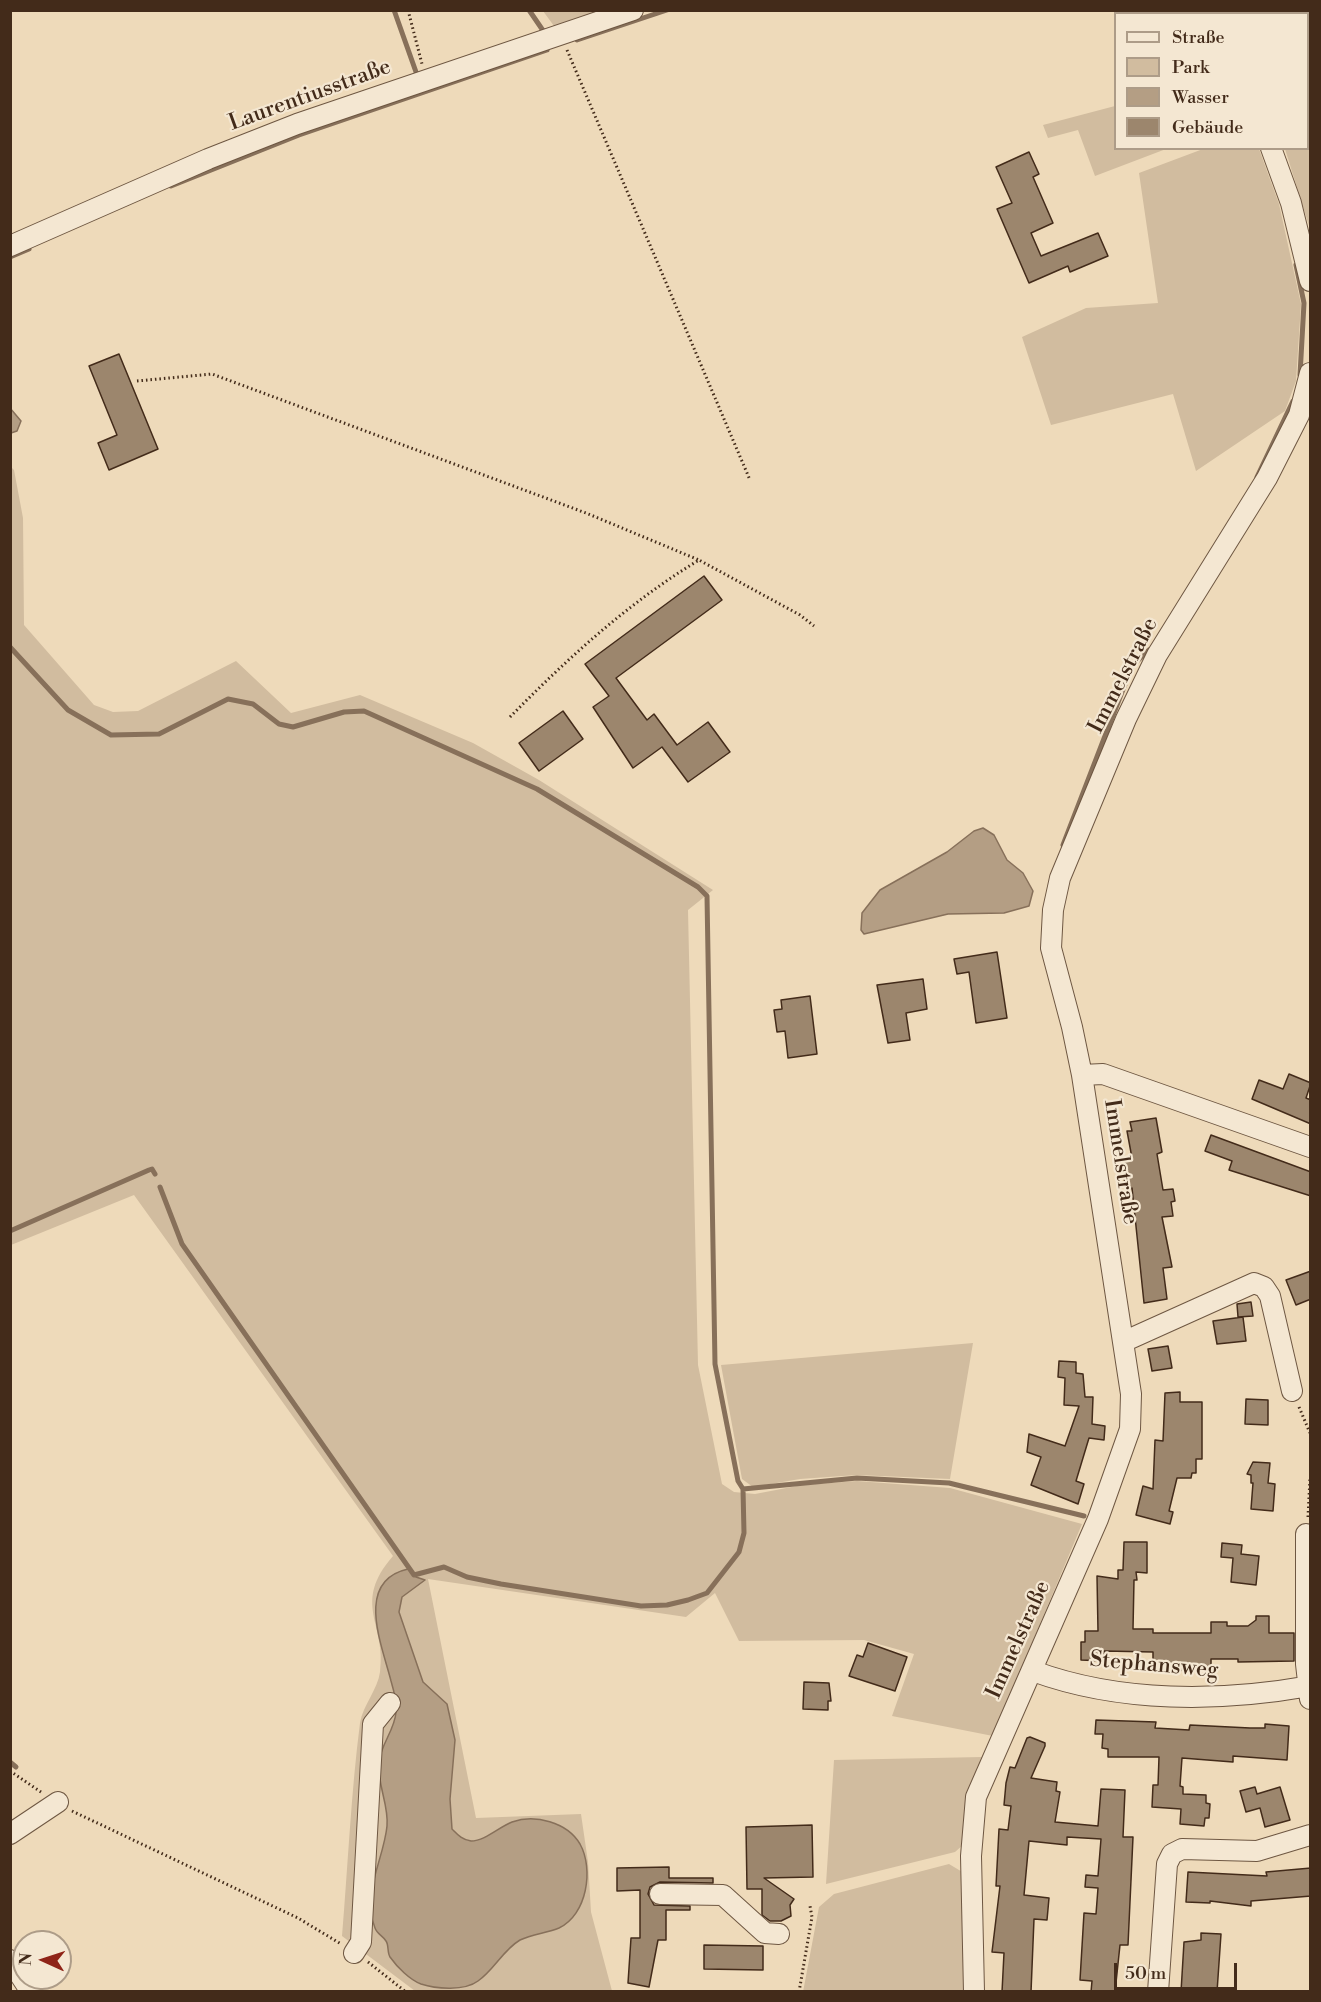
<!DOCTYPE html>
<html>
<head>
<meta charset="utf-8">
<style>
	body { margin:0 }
	#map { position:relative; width:1321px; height:2002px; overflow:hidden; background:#eedaba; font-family:"Libre Bodoni",serif }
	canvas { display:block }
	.frame { position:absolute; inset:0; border:12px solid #432b1a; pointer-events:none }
	.legend { position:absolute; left:1114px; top:12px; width:195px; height:138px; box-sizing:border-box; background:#f4e7d2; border:2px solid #ad9c88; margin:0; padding:8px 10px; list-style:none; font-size:18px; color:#432b1a }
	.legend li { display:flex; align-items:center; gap:12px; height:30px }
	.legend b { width:30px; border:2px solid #ad9c88 }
	.north { position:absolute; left:12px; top:1930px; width:60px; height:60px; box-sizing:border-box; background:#f4e7d2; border:2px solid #ad9c88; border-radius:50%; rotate:273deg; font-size:16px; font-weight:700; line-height:24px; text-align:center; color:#432b1a }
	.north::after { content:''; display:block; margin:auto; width:21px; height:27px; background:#8f2418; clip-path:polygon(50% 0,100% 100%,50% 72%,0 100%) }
	.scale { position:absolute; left:1114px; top:1963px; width:123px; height:27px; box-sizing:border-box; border:3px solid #432b1a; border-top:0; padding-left:8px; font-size:18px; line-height:21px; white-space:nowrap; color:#432b1a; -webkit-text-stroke:4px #f4e7d2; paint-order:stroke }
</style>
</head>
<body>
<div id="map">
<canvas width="1321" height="2002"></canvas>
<div class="frame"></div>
<ul class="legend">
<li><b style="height:8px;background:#f4e7d2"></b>Straße</li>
<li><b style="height:16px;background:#d1bc9f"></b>Park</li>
<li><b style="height:16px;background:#b49e84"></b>Wasser</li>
<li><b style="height:16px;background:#9c866d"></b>Gebäude</li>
</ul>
<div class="north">N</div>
<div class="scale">50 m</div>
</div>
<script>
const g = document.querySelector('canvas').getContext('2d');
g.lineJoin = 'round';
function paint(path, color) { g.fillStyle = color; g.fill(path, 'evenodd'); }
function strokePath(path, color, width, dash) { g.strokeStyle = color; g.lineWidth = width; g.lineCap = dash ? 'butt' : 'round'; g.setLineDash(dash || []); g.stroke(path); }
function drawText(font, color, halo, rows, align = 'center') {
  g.font = font + ' "Libre Bodoni",serif'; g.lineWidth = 4.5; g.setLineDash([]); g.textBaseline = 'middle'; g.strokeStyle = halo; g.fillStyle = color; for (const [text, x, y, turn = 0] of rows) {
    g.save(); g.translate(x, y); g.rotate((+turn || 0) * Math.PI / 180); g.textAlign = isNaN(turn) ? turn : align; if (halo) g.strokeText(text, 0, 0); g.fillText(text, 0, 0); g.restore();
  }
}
const green = new Path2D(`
	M543,11H601L554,26Z
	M1225,11H1310V94H1308V14H1227Z
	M1310,101V229L1285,149L1308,148V104Z
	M1115,106L1116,148L1166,149L1095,176L1078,130L1048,138L1043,125Z
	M1203,149H1259L1279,204L1301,304L1296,381L1285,411L1196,471L1173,394L1051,425L1022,337L1086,308L1158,303L1139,173Z
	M10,466L14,470L23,518L24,625L94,705L113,712L138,711L236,661L291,713L360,695L473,743L539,780L713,890L688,910L698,1365L722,1484L734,1492L755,1494L802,1485L857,1481L950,1488L1082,1524L993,1736L892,1716L914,1654L864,1640L739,1641L715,1593L686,1617L428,1579L476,1818L581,1814L588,1862L591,1912L612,1991H415L342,1936C348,1865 351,1793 360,1723C363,1705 378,1689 380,1672C387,1624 351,1604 393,1556L134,1195L11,1245Z
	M973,1343L950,1479L857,1475L800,1479L753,1487L742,1479L721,1365Z
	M982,1757L967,1797L964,1844L955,1852L826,1884L834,1760Z
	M949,1864L964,1873L965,1991L803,1992L819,1907L834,1894Z`);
const water = new Path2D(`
	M10,408L21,421L17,431L11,433Z
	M983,828L994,835L1007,860L1023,873L1033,891L1029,906L1004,913L948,914L864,934L861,930L862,913L880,890L947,852L974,831Z
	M408,1569L416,1577L425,1580L402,1597L399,1612L423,1682L447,1704L455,1740L450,1799L452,1829C457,1834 462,1840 471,1841C485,1841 499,1827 512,1822C535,1814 567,1822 580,1844C594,1869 587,1915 559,1928C547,1933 532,1934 520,1940C503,1950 494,1970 478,1981C465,1991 436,1989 421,1984C410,1980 397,1967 390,1957C387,1952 389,1945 386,1941C383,1936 377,1934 375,1928C361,1894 384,1859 387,1826C389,1805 377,1784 379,1763C380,1745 395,1730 396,1712C397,1702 394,1691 391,1681C382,1645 354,1581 408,1569Z`);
const stream = new Path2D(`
	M394,10L416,72
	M529,10L544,32
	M1200,10L1202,14
	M577,40L667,10
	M1308,99H1310
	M171,186L299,135L547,50
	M10,257L29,249
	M1296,265L1304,303L1300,375
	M1257,477L1293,401
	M10,647L68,710L111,735L159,734L228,699L253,704L279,724L293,727L344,712L364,711L537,789L698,887L707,896L715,1364L738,1481L743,1489L744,1533L739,1552L707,1593L688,1600L667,1605L641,1606L501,1584L467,1577L444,1567L414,1575L182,1244L160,1187
	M1063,845L1132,666L1149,650
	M10,1231L149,1170L152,1169L155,1174
	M743,1489L857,1478L949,1483L1084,1516
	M10,1762L16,1767`);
const building = new Path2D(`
	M1029,152L1039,174L1033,177L1053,223L1031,233L1041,256L1098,233L1108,256L1070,272L1068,266L1029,283L997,209L1012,203L996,167Z
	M119,354L158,449L109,470L98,443L117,435L89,366Z
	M704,576L722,600L616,678L647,720L654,714L677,745L708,722L730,752L688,782L662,747L633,768L593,707L609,696L585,664Z
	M563,711L583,739L539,771L519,743Z
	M997,952L1007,1018L976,1023L969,972L957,974L954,959Z
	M923,979L927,1009L906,1013L910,1040L888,1043L877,985Z
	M810,996L817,1054L788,1058L785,1031L777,1032L774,1010L782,1009L781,1000Z
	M1289,1074L1311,1083L1306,1098L1311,1100V1124L1252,1099L1259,1080L1283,1089Z
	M1156,1118L1162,1152L1157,1154L1163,1190L1173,1189L1175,1201L1171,1202L1173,1216L1162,1217L1172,1267L1163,1268L1167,1299L1144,1303L1132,1188L1126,1190L1121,1160L1132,1158L1127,1131H1132L1130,1122Z
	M1211,1135L1311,1172V1196L1229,1170L1232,1161L1205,1151Z
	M1311,1271V1299L1296,1305L1286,1280Z
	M1251,1302L1253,1316L1238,1317L1237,1304Z
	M1243,1317L1246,1341L1217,1344L1213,1321Z
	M1168,1346L1172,1368L1152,1371L1148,1349Z
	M1059,1361L1076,1362V1373L1083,1374L1085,1397H1093L1092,1424L1105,1426L1104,1440L1089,1438L1076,1481L1084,1484L1078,1504L1031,1485L1041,1457L1027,1452L1029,1434L1065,1446L1079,1406L1064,1405L1065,1378L1058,1377Z
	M1180,1392V1402H1202V1459H1196V1473H1192L1191,1478H1177L1169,1511L1173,1512L1170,1524L1136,1515L1143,1486L1153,1489L1155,1440L1163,1441L1165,1393Z
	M1246,1399L1268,1400V1425L1245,1424Z
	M1253,1462L1270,1463L1268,1483L1275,1484L1273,1511L1251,1509L1253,1483H1251V1475L1247,1474Z
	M1124,1542H1147V1573L1136,1572L1137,1580H1134L1133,1629H1153V1633H1211V1622H1227V1626H1248L1256,1620V1616H1269V1633H1294V1661L1238,1662V1659H1211V1671L1164,1670V1666H1153V1652L1104,1651V1661L1081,1660V1642H1085V1631H1098L1097,1576L1118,1579V1570H1123Z
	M1222,1543L1242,1545L1241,1554L1259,1556L1256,1585L1231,1582L1233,1558L1221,1557Z
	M868,1643L907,1657L895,1691L849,1676L857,1655L863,1657Z
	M804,1682L829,1683L831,1701H828V1710L803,1709Z
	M1096,1720L1156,1722L1155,1728L1189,1730L1190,1725L1250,1728H1265V1724L1289,1726L1287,1760L1233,1756V1762L1182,1758L1180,1786L1183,1787V1794L1206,1795V1803L1210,1804L1209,1818H1205L1204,1826L1180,1824L1181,1809L1152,1807L1153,1785H1158L1159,1757H1108V1749L1102,1748L1103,1734H1095Z
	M1030,1737L1045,1743V1746L1031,1778L1057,1782L1056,1791L1060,1792L1055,1822L1098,1826L1101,1789L1125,1790L1123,1837H1133L1128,1945H1120L1115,1992H1091L1092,1981L1080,1980L1084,1913L1096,1914L1098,1888L1085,1887L1086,1875L1098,1876L1101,1839L1067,1837V1845L1029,1841L1024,1895L1049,1898L1047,1920L1034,1919L1031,1992H1002L1004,1953L992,1952L1000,1886H996L999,1829L1008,1830L1011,1806L1004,1805L1006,1783L1010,1767L1015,1768L1027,1738Z
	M1255,1787L1257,1794L1280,1787L1290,1820L1265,1827L1260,1808L1246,1812L1240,1791Z
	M812,1825L813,1877L764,1878L794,1899L790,1905L791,1916L781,1921H770L762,1915V1889H747L746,1827Z
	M669,1867V1878H713V1883L660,1882L650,1887L648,1894L654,1905L690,1906V1910H666V1940H658L649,1987L628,1983L631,1938H640V1890L617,1891V1868Z
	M1311,1868V1896L1251,1901V1906L1210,1901V1903L1186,1902L1188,1872L1267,1876L1266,1872Z
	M1201,1933L1221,1934L1217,1992H1181L1184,1942L1201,1940Z
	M704,1945L763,1946V1970L704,1969Z`);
const path = new Path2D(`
	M408,10L422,64
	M567,50L750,480
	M137,381L212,374L586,513L699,560
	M510,717C568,658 628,603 699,560L800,615L814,626
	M1299,1407L1310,1433
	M1308,1517L1310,1478
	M10,1771L41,1792
	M72,1811L298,1918L341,1944
	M368,1962L406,1992
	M799,1992L812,1917L810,1906`);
const minor = new Path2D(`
	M1211,10L1212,14
	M1271,148L1291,203L1310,281
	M10,246L208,159L297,124L633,10
	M1082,1075L1103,1074L1310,1147
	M1123,1342L1254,1283L1264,1287L1270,1296L1292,1391
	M1306,1534V1664L1310,1699
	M1033,1671C1120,1703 1220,1702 1310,1686
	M10,1834L58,1802
	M660,1894L723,1895L765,1933L779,1934
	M354,1953L361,1942L373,1724L390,1703
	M10,1960L31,1992
	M974,1992L971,1856L976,1797L1098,1519L1130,1429L1131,1394L1082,1075L1072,1027L1051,948L1053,910L1060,878L1126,719L1157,655L1267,478L1299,415L1310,373
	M1158,1992L1167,1864L1172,1854L1182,1849L1257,1851L1310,1835`);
const streetNames = [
	["Laurentiusstraße",310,96,-20],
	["Immelstraße",1124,676,-63],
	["Immelstraße",1120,1162,81],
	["Immelstraße",1019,1640,-66],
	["Stephansweg",1154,1666,5]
];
paint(green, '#d1bc9f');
paint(water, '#b49e84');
strokePath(water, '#87705a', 1.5);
strokePath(stream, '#87705a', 5);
paint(building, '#9c866d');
strokePath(building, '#432b1a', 1.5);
strokePath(minor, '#6e5742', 22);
strokePath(path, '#432b1a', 3, [1.5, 3]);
strokePath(minor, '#f4e7d2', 20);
drawText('22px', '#432b1a', '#f4e7d2', streetNames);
</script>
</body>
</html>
